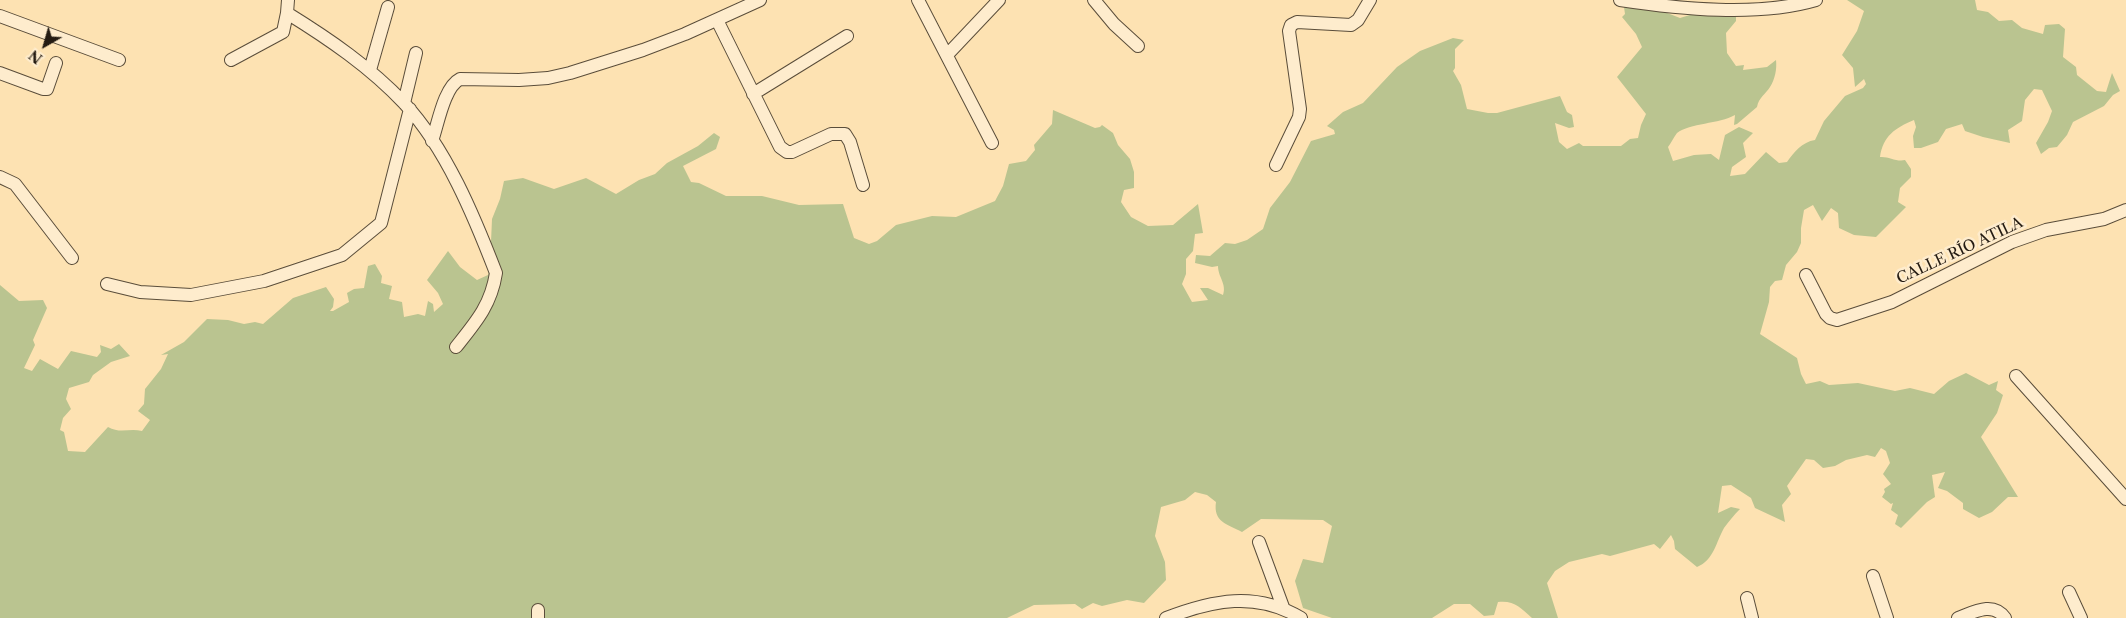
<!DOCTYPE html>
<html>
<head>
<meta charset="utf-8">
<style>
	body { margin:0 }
	#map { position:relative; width:2126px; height:618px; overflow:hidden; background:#fde2b2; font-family:"Libre Caslon Text",serif }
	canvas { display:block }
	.north { position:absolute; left:20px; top:20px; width:50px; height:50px; -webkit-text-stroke:4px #feeccd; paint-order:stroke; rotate:218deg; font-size:14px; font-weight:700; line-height:20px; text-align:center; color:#241b12 }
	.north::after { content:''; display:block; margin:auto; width:18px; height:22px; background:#241b12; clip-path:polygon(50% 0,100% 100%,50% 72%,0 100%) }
</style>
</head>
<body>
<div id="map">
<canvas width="2126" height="618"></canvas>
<div class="north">N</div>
</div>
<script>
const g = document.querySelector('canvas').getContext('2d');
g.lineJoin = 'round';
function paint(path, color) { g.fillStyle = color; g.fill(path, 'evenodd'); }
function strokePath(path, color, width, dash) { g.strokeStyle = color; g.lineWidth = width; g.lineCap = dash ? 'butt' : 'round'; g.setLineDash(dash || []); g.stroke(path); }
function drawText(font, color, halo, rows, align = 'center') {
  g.font = font + ' "Libre Caslon Text",serif'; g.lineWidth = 5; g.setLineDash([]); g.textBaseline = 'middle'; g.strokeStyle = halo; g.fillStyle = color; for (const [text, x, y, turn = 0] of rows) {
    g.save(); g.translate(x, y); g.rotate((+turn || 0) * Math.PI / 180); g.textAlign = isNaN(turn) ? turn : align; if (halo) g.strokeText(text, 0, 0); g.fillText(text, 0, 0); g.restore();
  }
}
const green = new Path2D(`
	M1847,0H1975L1977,10L1988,12L1999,21L2012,20L2022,28L2043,34L2045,25L2059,24L2065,29L2063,57L2076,67L2077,75L2097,91L2106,92L2112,73L2120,91L2113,95L2104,106L2073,122L2067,135L2057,147L2049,148L2041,154L2036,143L2048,122L2052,111L2042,90L2034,89L2025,100L2022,121L2008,130L2010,143L1983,137L1965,131L1962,124L1946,129L1938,142L1921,148H1914L1913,136L1916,127L1914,120C1895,128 1883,136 1880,157C1888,156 1896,162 1905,160L1911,169V177L1900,188L1898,202L1906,207L1876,237L1854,235L1839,228L1838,213L1831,208L1822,221L1813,205L1804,210L1801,228V243L1797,252L1786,265L1782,280L1775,281L1770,287L1769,302L1760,334L1797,358L1801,374L1806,384L1820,381L1829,385L1858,383L1895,391L1910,388L1934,394L1949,381L1966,373L1989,385L1998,381L1996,390L2003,395L1997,413L1981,437L2018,497H2008L1992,512L1979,518L1963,509V503L1947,491L1938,488L1945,472L1932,475L1935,497L1927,502L1901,528L1895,524L1898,515L1891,510L1893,503L1891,504L1882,497L1885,492L1884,489L1891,484L1883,474L1890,463L1886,451L1881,448L1875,457L1867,455L1846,460L1835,466L1823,468L1814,460L1806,459L1787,486L1791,494L1782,505L1785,522L1755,508L1751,498L1731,485L1722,486L1718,513L1731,507L1740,509C1734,515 1729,521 1724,528C1716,542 1714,560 1697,567L1675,549L1674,541L1671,535L1660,549L1654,544L1610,556L1602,554L1569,562L1555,571L1547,583L1558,618H1532C1521,608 1514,600 1498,602L1494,615L1484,616L1470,604H1454L1432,618H1332L1303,608L1295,581L1303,559L1323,563L1332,526L1323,520L1261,519L1242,532C1227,524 1213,522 1216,502L1207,495L1195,492L1185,500L1161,507L1155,536L1165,562L1166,580L1144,603L1127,600L1102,606L1093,603L1082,609L1075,604L1034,605L1007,618H0V285L19,301L43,300L47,308L33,340L35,345L24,368L32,371L40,359L58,369L71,351L97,357L101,352L100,345L111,349L119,344L130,356L111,362L93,375L89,382L69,388L66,399L71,409L63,418L60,430L64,432L68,451L85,452L108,427C120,434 129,428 142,431L150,420L138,411L144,404L145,389L161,369L168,354L161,355L184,342L207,319L228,320L244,324L255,322L263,324L293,298L326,287L334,299L333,307L330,311H333L349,302L347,293L354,289L364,288L368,266L375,264L382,276L381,283L392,286L389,299L402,302L404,317L418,314L425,316L428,301L433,304L434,312L443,304L438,293L427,280L448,251L460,267L477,280L488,275L493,257L491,242L492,219L500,199L504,181L523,178L554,189L586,178L616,194L639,180L655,174L667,163L698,146L714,133L720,137L716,149L683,166L691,182L699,183L726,196H762L799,205L843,204L854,238L869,244L877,241L896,225L932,216L956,217L995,201L1003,186L1009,164L1026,161L1035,150L1034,145L1052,124L1053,110L1095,128L1100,127L1102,125L1113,133L1118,145L1130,159L1134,172V188L1124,190L1121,202L1131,217L1148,226L1173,225L1198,204L1203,233L1195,234L1193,251L1186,259V274L1182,284L1192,302L1208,300L1200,288H1208L1223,295C1227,284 1218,277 1218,266L1212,267L1195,263L1196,255L1210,256L1225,243L1235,244L1247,240L1263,229L1270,208L1290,182L1311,141L1335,134L1334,130L1327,126L1343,112L1363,103L1397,67L1420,51L1453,38L1464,40L1455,49V68L1453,71L1461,85L1467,109L1488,113H1497L1560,96L1567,112L1572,115L1574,127L1569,128L1555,123L1559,142L1567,149L1579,143L1583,146H1621L1630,139L1638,138L1641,125L1646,114L1617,77L1642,47L1636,34L1622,17L1625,14L1624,7L1662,11L1680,18L1703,11L1736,14V21L1726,33L1727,53L1736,66L1744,65L1743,70L1767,67L1776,60C1777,69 1775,79 1770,87C1765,95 1759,97 1757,107L1737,124L1734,125L1735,115C1719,124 1690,123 1677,133C1674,137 1671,143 1668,147L1673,161L1694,155L1711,154L1719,160L1725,135L1739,127L1753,133L1743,143L1746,157L1732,167L1730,176L1745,174L1766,152L1779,163L1787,162C1794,152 1802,142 1815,140L1824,121L1845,96L1863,88L1866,84L1864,79L1855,87L1853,68L1842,55L1857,31L1864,11Z`);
const minor = new Path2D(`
	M288,0L287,13C329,39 370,67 404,103C446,148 474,216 496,273C491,305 476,322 456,347
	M918,0L992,143
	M1094,0L1114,24L1138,46
	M1620,0C1680,9 1758,17 1816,0
	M0,16L119,60
	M717,20L780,147L787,152H792L831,134H845L850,142L863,185
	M947,55L999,0
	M231,60L283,32L287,13
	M370,70L388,7
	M0,73L43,89H47L56,63
	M753,94L847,36
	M404,103L416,53
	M432,141C438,124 444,87 460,79L519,80L548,78L570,73L643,50L685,34L760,0
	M1276,165L1299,117L1300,109L1289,31L1291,25L1297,22L1351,25L1358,20L1370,0
	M0,177L15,184L72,258
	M1806,275L1826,314L1830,318L1837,320L1892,302L2012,242L2046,230L2104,219L2126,210
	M107,284L140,292L191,295L264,281L342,255L381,223L410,109
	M2016,376L2126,499
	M1259,542L1283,607
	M1873,576L1887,618
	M2069,592L2081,618
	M1747,598L1752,618
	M538,610V618
	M1166,618C1213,600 1256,591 1301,618
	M1958,618C1974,612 1993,601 2005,618`);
const streetNames = [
	["CALLE RÍO ATILA",1960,251,-25]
];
paint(green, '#bac490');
strokePath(minor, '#5a4d3a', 14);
strokePath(minor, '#feeccd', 12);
drawText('15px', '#241b12', '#feeccd', streetNames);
</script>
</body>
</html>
